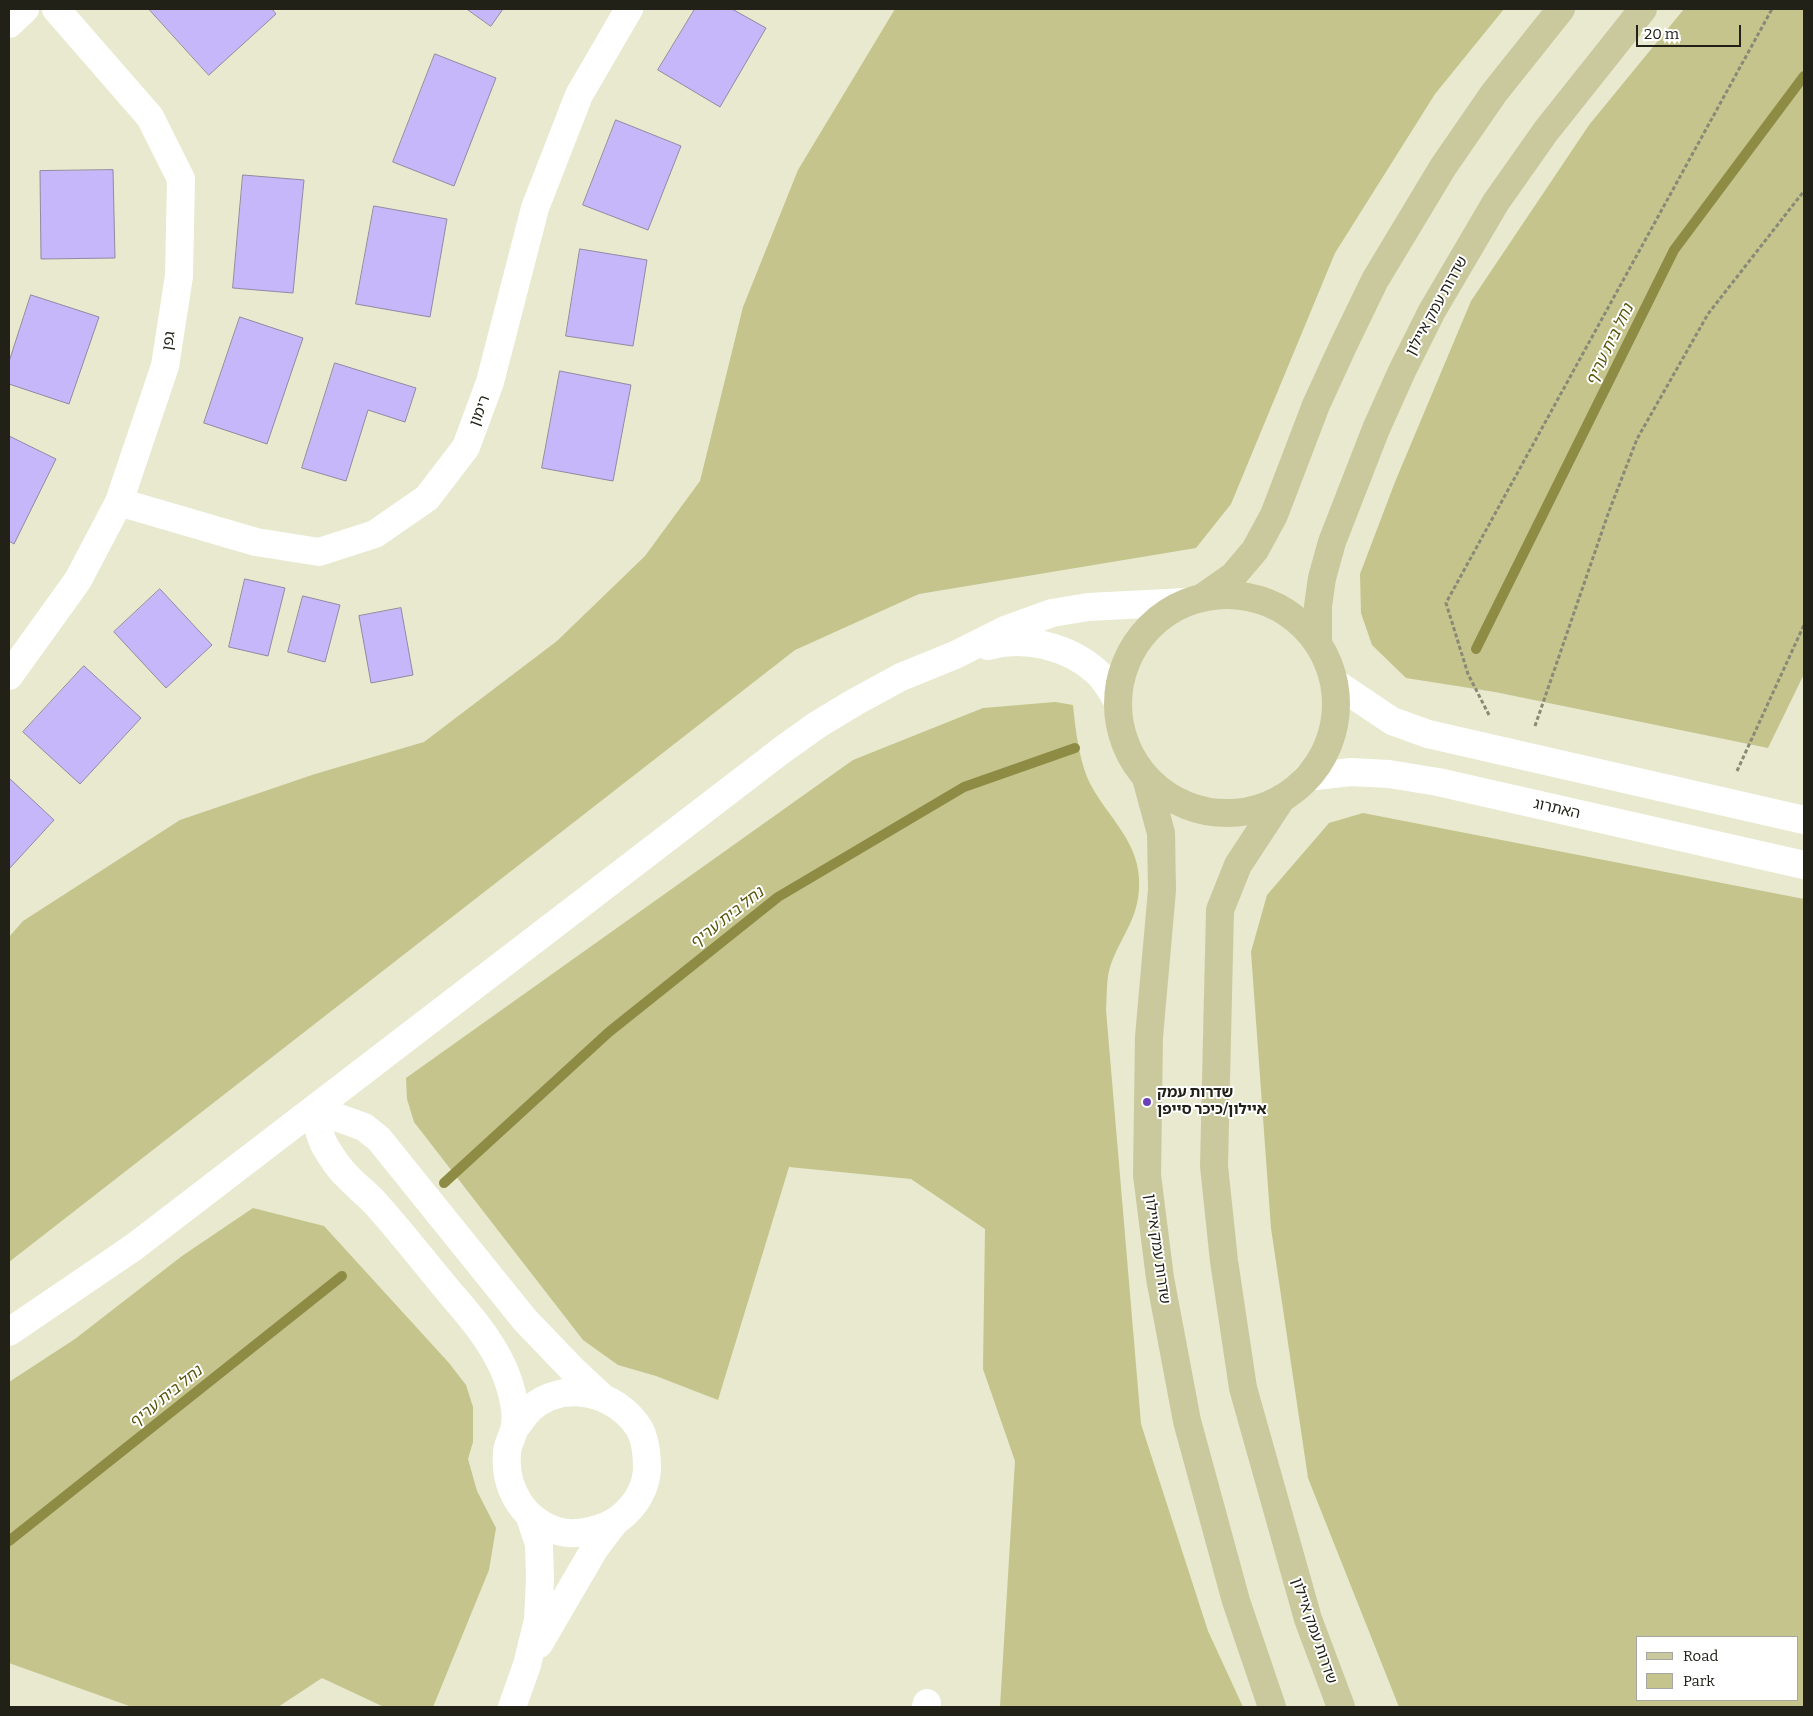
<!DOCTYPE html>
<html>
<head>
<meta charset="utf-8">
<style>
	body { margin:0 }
	#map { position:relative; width:1813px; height:1716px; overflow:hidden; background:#e8e9ce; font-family:Bitter,serif }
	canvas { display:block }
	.frame { position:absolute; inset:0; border:10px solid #212117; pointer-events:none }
	.legend { position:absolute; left:1636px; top:1636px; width:162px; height:65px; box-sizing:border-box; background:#fff; border:1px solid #a6a6a2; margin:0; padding:6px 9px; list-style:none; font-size:15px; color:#212117 }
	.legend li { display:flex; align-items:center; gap:10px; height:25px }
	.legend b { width:25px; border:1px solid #a6a6a2 }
	.scale { position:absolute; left:1636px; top:25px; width:105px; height:22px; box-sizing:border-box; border:2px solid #212117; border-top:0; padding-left:6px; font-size:15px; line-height:18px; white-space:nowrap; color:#212117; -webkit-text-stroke:4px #fff; paint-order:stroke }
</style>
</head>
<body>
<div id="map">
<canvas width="1813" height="1716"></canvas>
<div class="frame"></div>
<ul class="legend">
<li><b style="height:6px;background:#cac99e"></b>Road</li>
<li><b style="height:14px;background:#c4c48c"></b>Park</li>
</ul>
<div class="scale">20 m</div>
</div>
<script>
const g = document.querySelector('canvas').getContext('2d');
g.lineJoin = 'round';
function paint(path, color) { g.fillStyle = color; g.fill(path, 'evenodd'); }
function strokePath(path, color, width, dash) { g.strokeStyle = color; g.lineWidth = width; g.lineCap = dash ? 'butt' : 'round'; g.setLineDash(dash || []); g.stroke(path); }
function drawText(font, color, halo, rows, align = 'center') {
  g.font = font + ' Bitter,"Noto Sans Hebrew",serif'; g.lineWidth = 4; g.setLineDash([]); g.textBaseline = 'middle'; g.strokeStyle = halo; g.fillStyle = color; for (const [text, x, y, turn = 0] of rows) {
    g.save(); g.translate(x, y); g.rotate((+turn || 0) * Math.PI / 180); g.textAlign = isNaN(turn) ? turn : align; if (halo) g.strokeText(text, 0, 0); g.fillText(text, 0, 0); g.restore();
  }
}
const green = new Path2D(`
	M895,9H1504L1435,94L1335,253L1231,504L1196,548L919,594L795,650L9,1262V937L23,921L180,820L315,774L424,742L557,641L645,556L700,481L743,307L798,170Z
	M1684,9H1804V674L1768,748L1495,692L1406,678L1372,645L1361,613L1360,574L1395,482L1471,301L1589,125Z
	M1055,702L1073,705C1075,727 1079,757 1087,777C1102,812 1137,837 1139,878C1141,916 1123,932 1111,964C1106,977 1107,996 1106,1010L1141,1424L1208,1631L1243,1707H1000L1015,1461L983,1369L985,1229L911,1179L789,1167L718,1400L656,1376L618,1365L583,1340L414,1122L407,1099L406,1078L853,760L983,708Z
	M1363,813L1804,899V1707H1399L1308,1478L1271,1228L1251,952L1267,895L1329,823ZM1797,1637V1700H1637V1637Z
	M253,1208L324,1226L449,1363L466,1385L473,1407V1442L468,1459L477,1491L496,1528L489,1570L433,1707H384L322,1678L278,1707H132L9,1663V1382L75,1339L182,1256Z`);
const stream = new Path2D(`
	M1476,649L1674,250L1804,76
	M444,1183L609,1032L778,897L964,787L1075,748
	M9,1541L342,1276`);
const building = new Path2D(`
	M149,9H272L276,14L209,75Z
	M467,9H503L491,26Z
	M695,9H732L766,28L720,107L658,70Z
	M435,54L496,78L454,186L393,162Z
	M616,120L681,146L648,230L583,205Z
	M113,170L115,258L41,259L40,171Z
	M243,175L304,180L293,293L233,288Z
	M374,206L447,219L430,317L356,304Z
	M580,249L647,260L633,346L566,336Z
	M31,295L99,317L69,404L9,384V362Z
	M240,317L303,338L267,444L204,423Z
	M335,363L416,388L405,422L368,410L346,481L302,468Z
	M560,371L631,385L613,481L542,468Z
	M9,436L56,459L14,544L9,541Z
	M245,579L285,588L268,656L229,647Z
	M160,589L212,645L166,688L114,632Z
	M303,596L340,605L325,662L288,652Z
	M401,608L413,675L371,683L359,616Z
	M84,666L141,718L80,784L23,732Z
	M9,778L54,820L9,869Z`);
const path = new Path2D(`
	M1489,715L1468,674L1446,603L1772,9
	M1535,726L1608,514L1637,439L1708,314L1804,191
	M1737,771L1804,625`);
const minor = new Path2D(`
	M9,24L25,9
	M119,502L256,542L319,552L375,534L427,498L466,447L490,382L535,208L579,95L629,9
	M988,646C1025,636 1068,646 1097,672C1105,679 1111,691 1117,700
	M9,676L78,580L119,502L165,366L179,276L181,179L150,117L56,9
	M1334,682L1392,721L1428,734L1804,820
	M1307,777L1351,772L1389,774L1438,782L1804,865
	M314,1109C317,1121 319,1137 326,1148C332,1157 338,1168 346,1175C355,1185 367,1194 376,1204C402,1233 426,1264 451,1294C473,1319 497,1348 508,1380C513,1395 518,1415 514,1430C512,1438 507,1445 507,1453C504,1490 525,1523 561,1532C578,1536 606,1529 620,1518C635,1506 646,1489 647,1469C647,1455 646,1440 639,1428C616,1392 564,1379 530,1409C525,1414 520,1422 515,1428
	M314,1109L364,1127L379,1139L525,1320L572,1369L603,1398
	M9,1332L134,1247L782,750L817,725L855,702L901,677L955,655L1005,630L1052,613L1088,607L1186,602
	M539,1644L595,1548L614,1523
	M512,1707L527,1665L538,1620L540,1580L539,1544L530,1517
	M926,1707L927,1703`);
const major = new Path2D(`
	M1118 704a109 109 0 1 1 218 0a109 109 0 1 1-218 0Z
	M1203,597L1233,576L1255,550L1274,515L1316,405L1344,344L1375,280L1443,167L1494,93L1561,9
	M1318,643V606L1322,578L1332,542L1376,429L1402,371L1432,311L1496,202L1546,131L1643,9
	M1146,778L1161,833L1162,890L1149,1037L1147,1175L1160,1278L1187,1421L1236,1601L1272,1707
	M1282,798L1238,865L1220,910L1214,1166L1224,1261L1243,1388L1308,1619L1341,1707`);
const markers = [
	[1147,1102,5,"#6b41b9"]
];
const streetNames = [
	["שדרות עמק איילון",1437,306,-61],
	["גפן",169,341,-81],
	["רימון",480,411,-69],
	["האתרוג",1557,809,13],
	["שדרות עמק איילון",1157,1249,82],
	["שדרות עמק איילון",1314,1631,71]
];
const poiNames = [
	["שדרות עמק",1157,1093],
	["איילון/כיכר סייפן",1157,1110]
];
const waterNames = [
	["נחל בית עריף",1610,345,-64],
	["נחל בית עריף",727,918,-38],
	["נחל בית עריף",166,1397,-39]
];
paint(green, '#c4c48c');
strokePath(stream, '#8e8c44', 10);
paint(building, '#c6b6fa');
strokePath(building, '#8f8aa2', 1);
strokePath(path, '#888976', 3, [4, 2.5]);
strokePath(minor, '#fff', 28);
strokePath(major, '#cac99e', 28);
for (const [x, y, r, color] of markers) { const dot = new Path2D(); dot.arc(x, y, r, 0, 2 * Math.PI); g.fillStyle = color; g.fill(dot); strokePath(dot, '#fff', 2); }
drawText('15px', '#212117', '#fff', streetNames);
drawText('bold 15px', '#212117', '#fff', poiNames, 'left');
drawText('italic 16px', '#575509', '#fff', waterNames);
</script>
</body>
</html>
